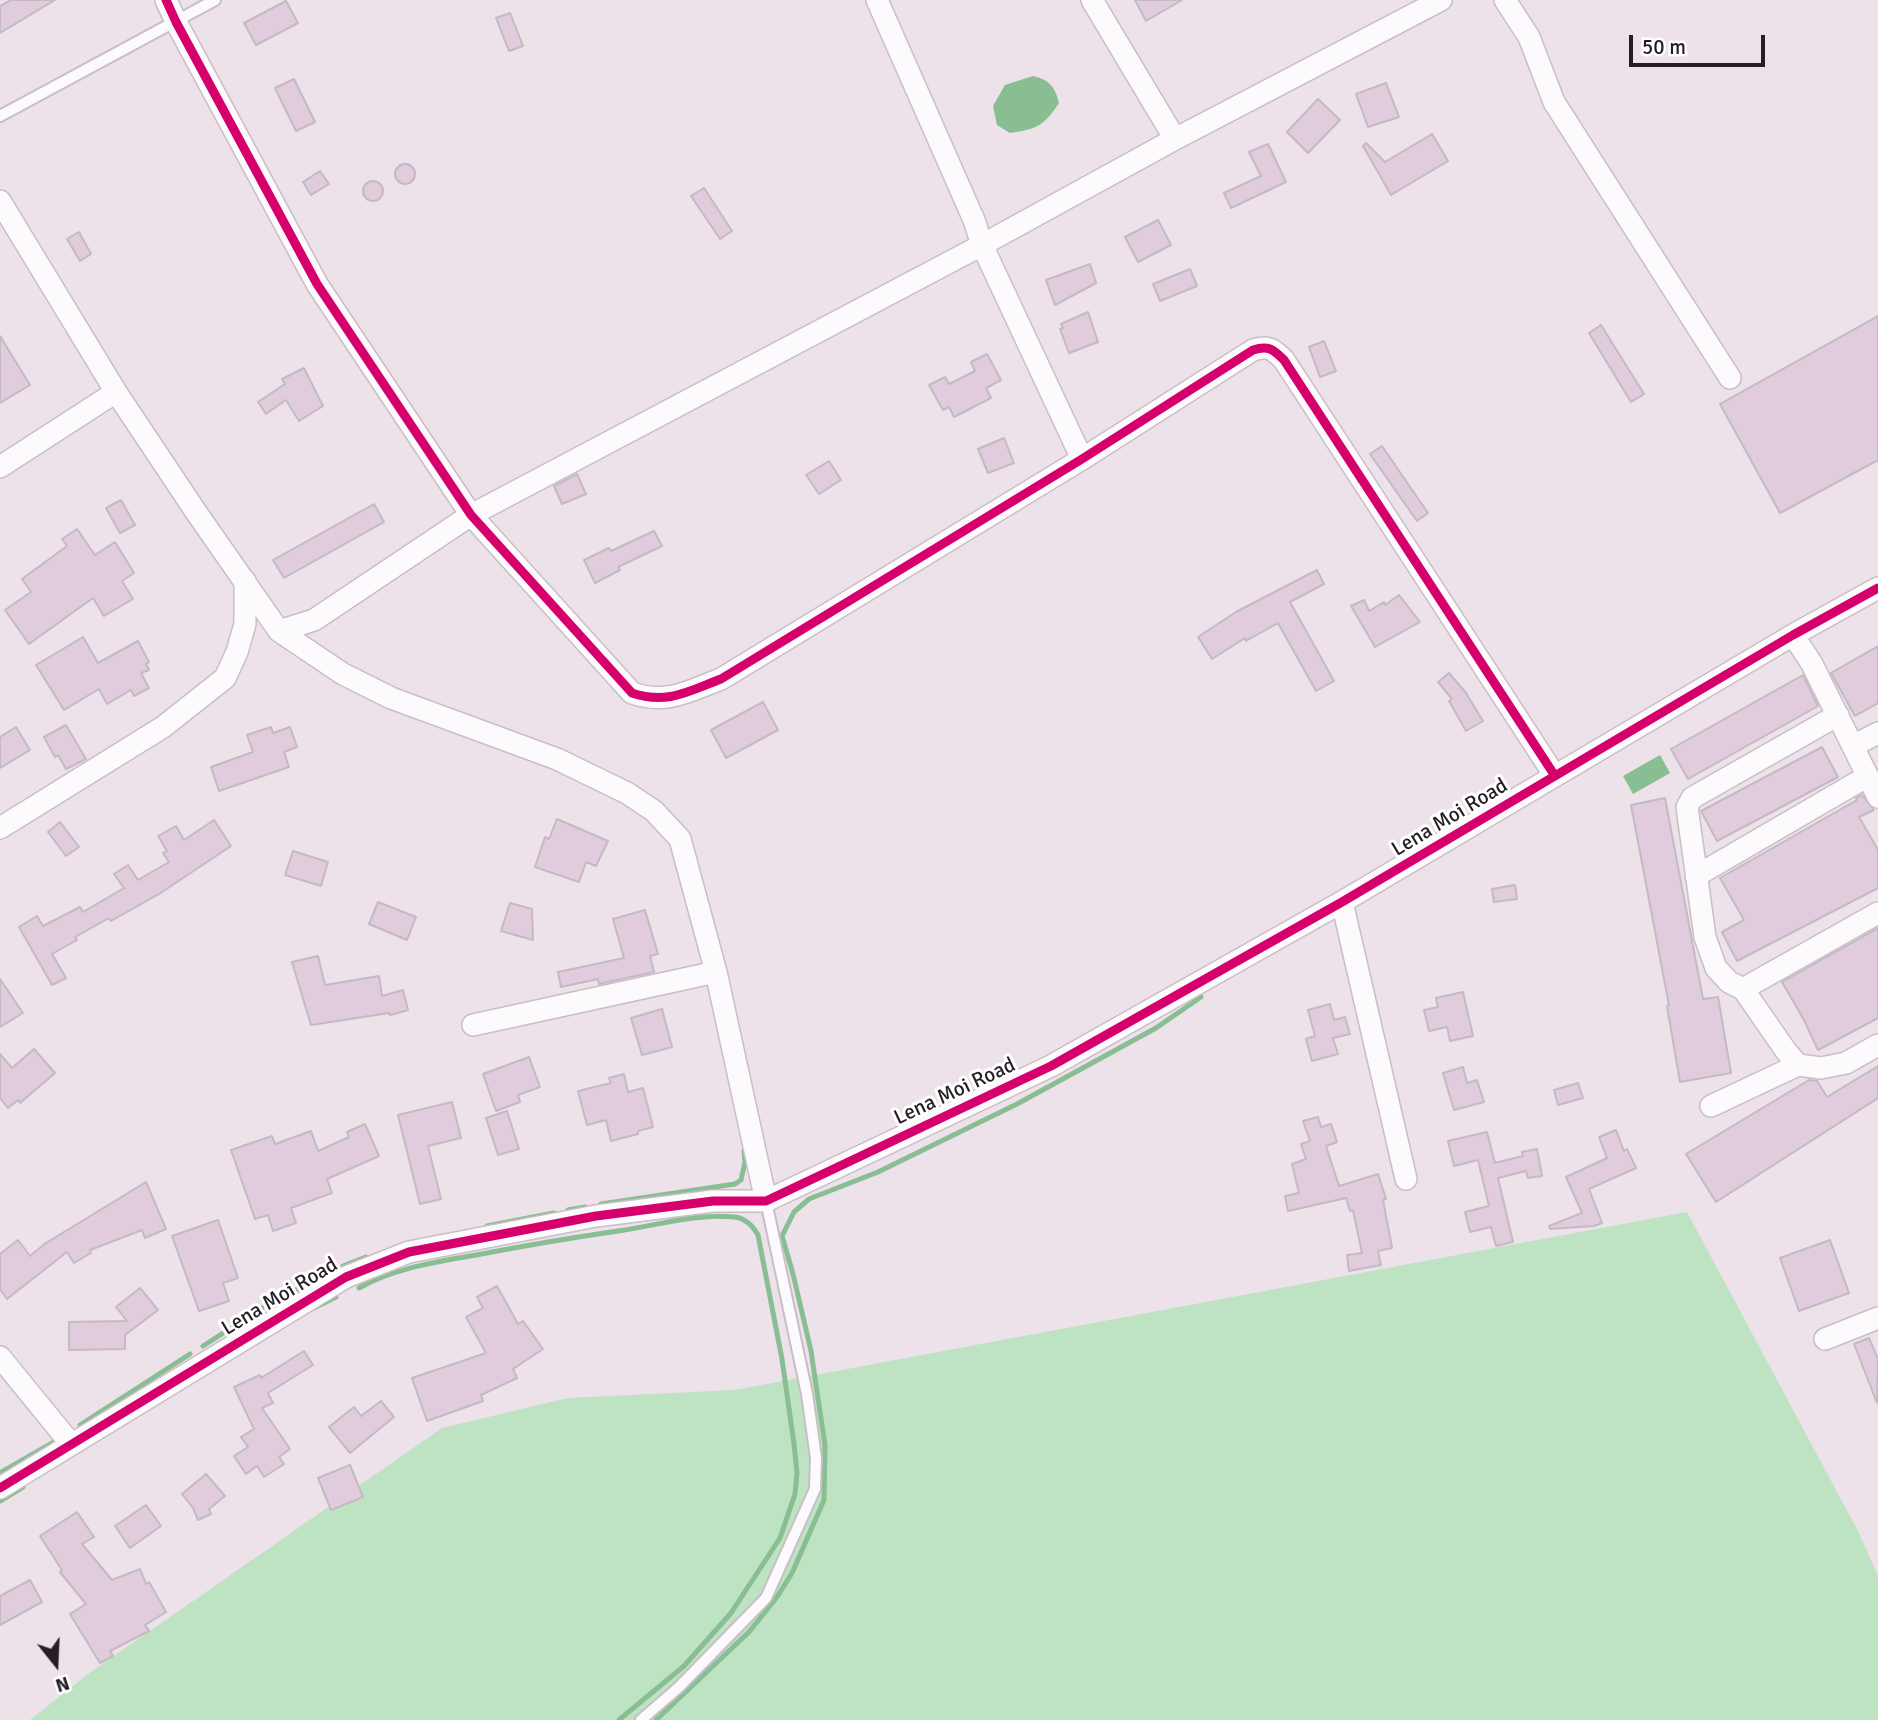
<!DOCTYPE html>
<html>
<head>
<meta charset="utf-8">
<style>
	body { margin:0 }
	#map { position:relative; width:1878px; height:1720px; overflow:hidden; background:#ede1ea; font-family:Signika,sans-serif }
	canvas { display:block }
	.north { position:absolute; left:21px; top:1629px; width:70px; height:70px; -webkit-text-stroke:5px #fff; paint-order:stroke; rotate:162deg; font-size:19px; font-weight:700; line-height:28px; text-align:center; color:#251e24 }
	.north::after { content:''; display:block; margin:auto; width:24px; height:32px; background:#251e24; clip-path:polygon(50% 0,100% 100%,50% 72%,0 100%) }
	.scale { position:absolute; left:1629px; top:35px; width:136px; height:32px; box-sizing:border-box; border:4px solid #251e24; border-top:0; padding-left:9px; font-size:21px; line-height:24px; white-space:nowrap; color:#251e24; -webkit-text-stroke:5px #fff; paint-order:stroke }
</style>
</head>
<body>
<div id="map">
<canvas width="1878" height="1720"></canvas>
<div class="north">N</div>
<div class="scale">50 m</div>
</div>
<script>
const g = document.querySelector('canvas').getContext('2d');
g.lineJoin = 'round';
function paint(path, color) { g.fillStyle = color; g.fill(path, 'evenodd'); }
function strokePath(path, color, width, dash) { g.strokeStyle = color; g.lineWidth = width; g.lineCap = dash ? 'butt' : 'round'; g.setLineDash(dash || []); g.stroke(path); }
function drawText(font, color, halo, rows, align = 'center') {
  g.font = font + ' Signika,sans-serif'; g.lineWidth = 6; g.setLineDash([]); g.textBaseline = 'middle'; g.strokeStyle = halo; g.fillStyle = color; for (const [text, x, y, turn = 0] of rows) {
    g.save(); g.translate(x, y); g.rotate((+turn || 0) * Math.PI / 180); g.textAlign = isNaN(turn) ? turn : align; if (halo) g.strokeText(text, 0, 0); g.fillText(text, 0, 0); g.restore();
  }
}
const green = new Path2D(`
	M1687,1212L1859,1533L1878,1576V1720H30L88,1674L442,1428L568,1398L735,1390Z`);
const water = new Path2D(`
	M1033,76C1049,80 1055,86 1059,103C1044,126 1037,129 1010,133L997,125L993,106L1005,85Z
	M1660,755L1670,773L1633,794L1623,776Z`);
const stream = new Path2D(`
	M601,1204L735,1184L741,1180L745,1162L744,1151
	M568,1210L585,1207
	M487,1226L554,1213
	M343,1266L366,1257
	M359,1288C394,1268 437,1262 476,1255C523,1246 570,1238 618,1231C655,1226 696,1213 734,1217C745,1218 753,1226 758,1235L782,1359L794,1444L797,1473L795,1494L780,1538L731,1613L684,1666L619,1720
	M275,1301L330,1272
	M314,1308L336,1297
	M203,1346L262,1308
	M80,1425L190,1354
	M0,1473L61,1438
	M0,1501L23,1487
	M656,1720L749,1632L777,1597L792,1573L824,1500L825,1445L811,1351L793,1274L782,1236L794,1212L809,1199L878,1172L1017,1104L1156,1028L1201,997`);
const building = new Path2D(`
	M11,0H55L0,33V6Z
	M1135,0H1182L1146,21Z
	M286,1L298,23L256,45L244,23Z
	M510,13L523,46L509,51L496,18Z
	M294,79L315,122L296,131L275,88Z
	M1386,83L1399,117L1368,127L1356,94Z
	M1318,99L1340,120L1308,153L1287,132Z
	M1432,134L1448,161L1391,195L1363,146L1366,143L1385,162Z
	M1268,144L1286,182L1231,208L1224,193L1261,176L1249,152Z
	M395 174a10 10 0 1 1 20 0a10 10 0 1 1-20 0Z
	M320,171L329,184L311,195L303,182Z
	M363 191a10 10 0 1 1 20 0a10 10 0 1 1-20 0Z
	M704,188L732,231L720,239L691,196Z
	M1158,220L1171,245L1138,262L1125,237Z
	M79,232L91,254L80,261L67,239Z
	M1090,264L1096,283L1055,305L1046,280Z
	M1190,269L1197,286L1160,301L1153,284Z
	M1088,312L1098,342L1069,353L1060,329L1063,328L1061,324Z
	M1878,316V460L1780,513L1720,404Z
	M1601,325L1644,394L1631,402L1589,333Z
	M0,336L30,385L0,403Z
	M1324,341L1336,371L1320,377L1309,347Z
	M987,354L1001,380L986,388L991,398L954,417L949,407L943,410L929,385L945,377L949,384L975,371L971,362Z
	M304,368L323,406L299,421L286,400L266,414L258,402L285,384L282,379Z
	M1004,438L1014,463L988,473L978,449Z
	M1382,446L1428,513L1417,521L1370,454Z
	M829,461L841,480L819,494L806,475Z
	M577,474L586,494L562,504L554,486Z
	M121,500L135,525L120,533L106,508Z
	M374,504L384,522L284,578L273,560Z
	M77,529L95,555L115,542L134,573L122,581L133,599L104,616L93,598L29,644L5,610L31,592L22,579L67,546L62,539Z
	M654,531L662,546L618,567L620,570L595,583L584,560L609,548L611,551Z
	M1317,570L1324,584L1290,602L1334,681L1316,691L1278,623L1246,641L1245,638L1212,659L1198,637L1236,612Z
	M1399,595L1420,622L1375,647L1351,606L1364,600L1369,611L1384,602L1385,605Z
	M83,637L98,663L138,641L149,662L146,664L149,670L141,673L149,688L134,696L131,690L107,704L99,689L64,710L36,665Z
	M1878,646V703L1855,716L1831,673Z
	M1449,673L1466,693L1483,721L1466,731L1449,701L1452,699L1438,682Z
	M1803,675L1818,706L1688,779L1671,749Z
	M763,702L778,730L726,758L711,730Z
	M66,725L86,759L66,769L58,755L55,757L44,737Z
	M16,727L30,750L0,768V737Z
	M271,727L273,733L290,727L297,747L284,752L289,767L219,791L211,767L253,752L247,735Z
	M1822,747L1838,777L1717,841L1701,811Z
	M1862,795L1874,810L1859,817L1878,850V888L1737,961L1722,932L1744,920L1720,878L1857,800L1856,798Z
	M1665,798L1703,999L1718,997L1731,1073L1680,1082L1667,1006L1669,1005L1631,805Z
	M557,819L608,841L596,866L586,862L579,882L535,867L545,837L549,839Z
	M214,820L231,846L159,894L111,921L109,918L75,937L77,940L52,954L66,978L52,985L19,927L37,916L43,926L80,907L83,912L124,888L114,874L128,865L138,880L169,862L163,853L167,851L158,836L176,826L184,840Z
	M60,822L79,847L66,856L48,832Z
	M293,851L328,862L321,886L285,875Z
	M1515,885L1517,899L1494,902L1492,889Z
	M378,902L416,917L407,940L369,924Z
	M510,903L532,909L533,940L501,931Z
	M645,910L658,954L650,956L654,972L599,984L598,979L561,987L558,972L624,958L613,919Z
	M1878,928V1018L1818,1050L1804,1020L1782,982Z
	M318,956L325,985L379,976L382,996L403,990L408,1010L390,1015L389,1013L311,1025L292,962Z
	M0,979L23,1013L0,1027Z
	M1463,992L1473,1036L1450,1041L1447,1027L1429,1031L1424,1010L1438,1007L1436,998Z
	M1330,1004L1334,1020L1345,1017L1350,1034L1333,1038L1338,1054L1312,1061L1306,1039L1315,1036L1308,1010Z
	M662,1009L672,1047L642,1055L631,1018Z
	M34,1049L55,1073L20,1103L18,1100L8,1108L0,1098V1054L12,1068Z
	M529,1057L540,1087L518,1095L520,1102L496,1111L483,1074Z
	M1878,1066V1098L1716,1202L1686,1154L1809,1080L1817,1081L1827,1097Z
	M1463,1067L1467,1083L1477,1080L1484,1102L1454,1110L1443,1073Z
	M624,1074L628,1092L643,1088L653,1127L638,1131V1134L611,1141L606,1120L587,1125L578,1091L611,1083L609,1078Z
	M1578,1083L1583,1098L1558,1105L1554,1090Z
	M452,1102L461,1138L428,1146L441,1199L420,1204L398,1115Z
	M507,1111L519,1149L498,1155L486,1118Z
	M1318,1117L1321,1127L1331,1124L1337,1142L1326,1146L1339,1186L1378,1174L1386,1199L1383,1200L1392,1248L1378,1251L1381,1265L1349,1271L1347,1255L1362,1253L1353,1210L1350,1211L1346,1198L1288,1211L1285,1196L1299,1193L1292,1164L1306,1159L1301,1144L1310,1141L1303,1121Z
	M365,1124L379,1156L327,1179L332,1193L291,1208L296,1223L273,1231L268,1215L255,1219L231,1150L272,1136L275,1144L311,1131L318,1151L349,1137L347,1132Z
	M1616,1130L1624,1151L1627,1149L1636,1168L1589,1189L1602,1223L1594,1226L1550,1229L1549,1226L1582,1213L1566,1177L1607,1158L1599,1137Z
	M1487,1132L1495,1163L1523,1156L1522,1152L1537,1149L1542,1176L1528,1178L1526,1171L1498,1178L1513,1242L1496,1246L1491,1227L1470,1232L1465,1212L1489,1206L1478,1160L1454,1166L1448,1141Z
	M146,1182L166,1229L145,1238L142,1230L90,1250L91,1253L74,1263L67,1252L7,1299L0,1289V1254L18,1240L30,1256L46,1243Z
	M218,1220L238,1278L223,1283L229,1301L199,1311L172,1236Z
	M1830,1240L1849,1293L1799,1311L1780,1258Z
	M497,1286L518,1324L523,1321L543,1349L513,1369L517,1378L481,1395L483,1401L427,1421L412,1378L486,1353L466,1317L483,1308L477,1297Z
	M140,1288L158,1310L125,1335V1349L69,1350V1322L127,1321L116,1307Z
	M1869,1338L1878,1359L1877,1403L1854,1344Z
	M304,1351L313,1365L268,1393L273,1403L262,1408L290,1449L279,1457L284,1464L264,1477L257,1466L246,1474L234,1456L248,1447L241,1437L254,1429L234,1387L260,1375L261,1378Z
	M381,1401L394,1417L350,1453L329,1427L354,1407L361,1416Z
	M350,1465L363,1497L331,1510L318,1478Z
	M206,1474L225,1496L209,1509L211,1514L198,1520L193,1508L182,1494Z
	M146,1505L161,1526L130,1548L115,1526Z
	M77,1512L94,1537L82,1544L112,1580L140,1569L146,1584L149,1582L166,1612L145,1625L149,1631L110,1651L113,1656L100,1663L70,1614L86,1604L60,1572L62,1570L40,1536Z
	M30,1580L42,1602L0,1625V1596Z`);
const service = new Path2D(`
	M0,116L215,0
	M641,1720L679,1687L766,1598L815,1489L816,1458L807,1394L766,1201`);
const minor = new Path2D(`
	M166,0L176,22L317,284L471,515L632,693C667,705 689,691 721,679L1082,459L1253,350C1268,345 1273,349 1284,360L1555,776
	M877,0L974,220L982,245L1082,459
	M1092,0L1175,139
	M1505,0L1529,37L1554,102L1730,378
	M0,201L116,392L196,512L279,631L343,674L391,698L557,759L627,793L654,811L680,839L716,972L766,1201
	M0,467L116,392
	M279,631L314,620L471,515L982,245L1175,139L1441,0
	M1793,635L1812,664L1878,797
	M1853,746L1878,733
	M0,828L163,727L225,678L237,652L245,624V581
	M1696,876L1868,776
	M1342,902L1406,1179
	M1743,989L1878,913
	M473,1025L716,972
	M1798,1065L1786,1051L1743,989L1729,982L1716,968L1705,937L1687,807L1692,798L1838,715
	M1711,1106L1798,1065L1821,1068L1846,1063L1878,1045
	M1825,1339L1878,1318
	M0,1357L71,1444
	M0,1488L346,1277L409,1252L596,1216L713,1201H766L1051,1066L1342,902L1793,635L1878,588`);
const cycleway = new Path2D(`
	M166,0L176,22L317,284L471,515L632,693C667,705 689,691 721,679L1082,459L1253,350C1268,345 1273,349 1284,360L1555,776
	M0,1488L346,1277L409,1252L596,1216L713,1201H766L1051,1066L1342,902L1793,635L1878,588`);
const streetNames = [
	["Lena Moi Road",1450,818,-31],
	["Lena Moi Road",955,1092,-25],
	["Lena Moi Road",280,1297,-31]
];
paint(green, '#bde3c2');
paint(water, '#89bd92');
strokePath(stream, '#89bd92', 5);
paint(building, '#e0ccdc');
strokePath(building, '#c4bac1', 2);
strokePath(service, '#c8bfc6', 14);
strokePath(minor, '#c8bfc6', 24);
strokePath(service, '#fcfafc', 10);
strokePath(minor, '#fcfafc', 21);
strokePath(cycleway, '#d6006c', 9);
drawText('21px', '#251e24', '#fff', streetNames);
</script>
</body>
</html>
